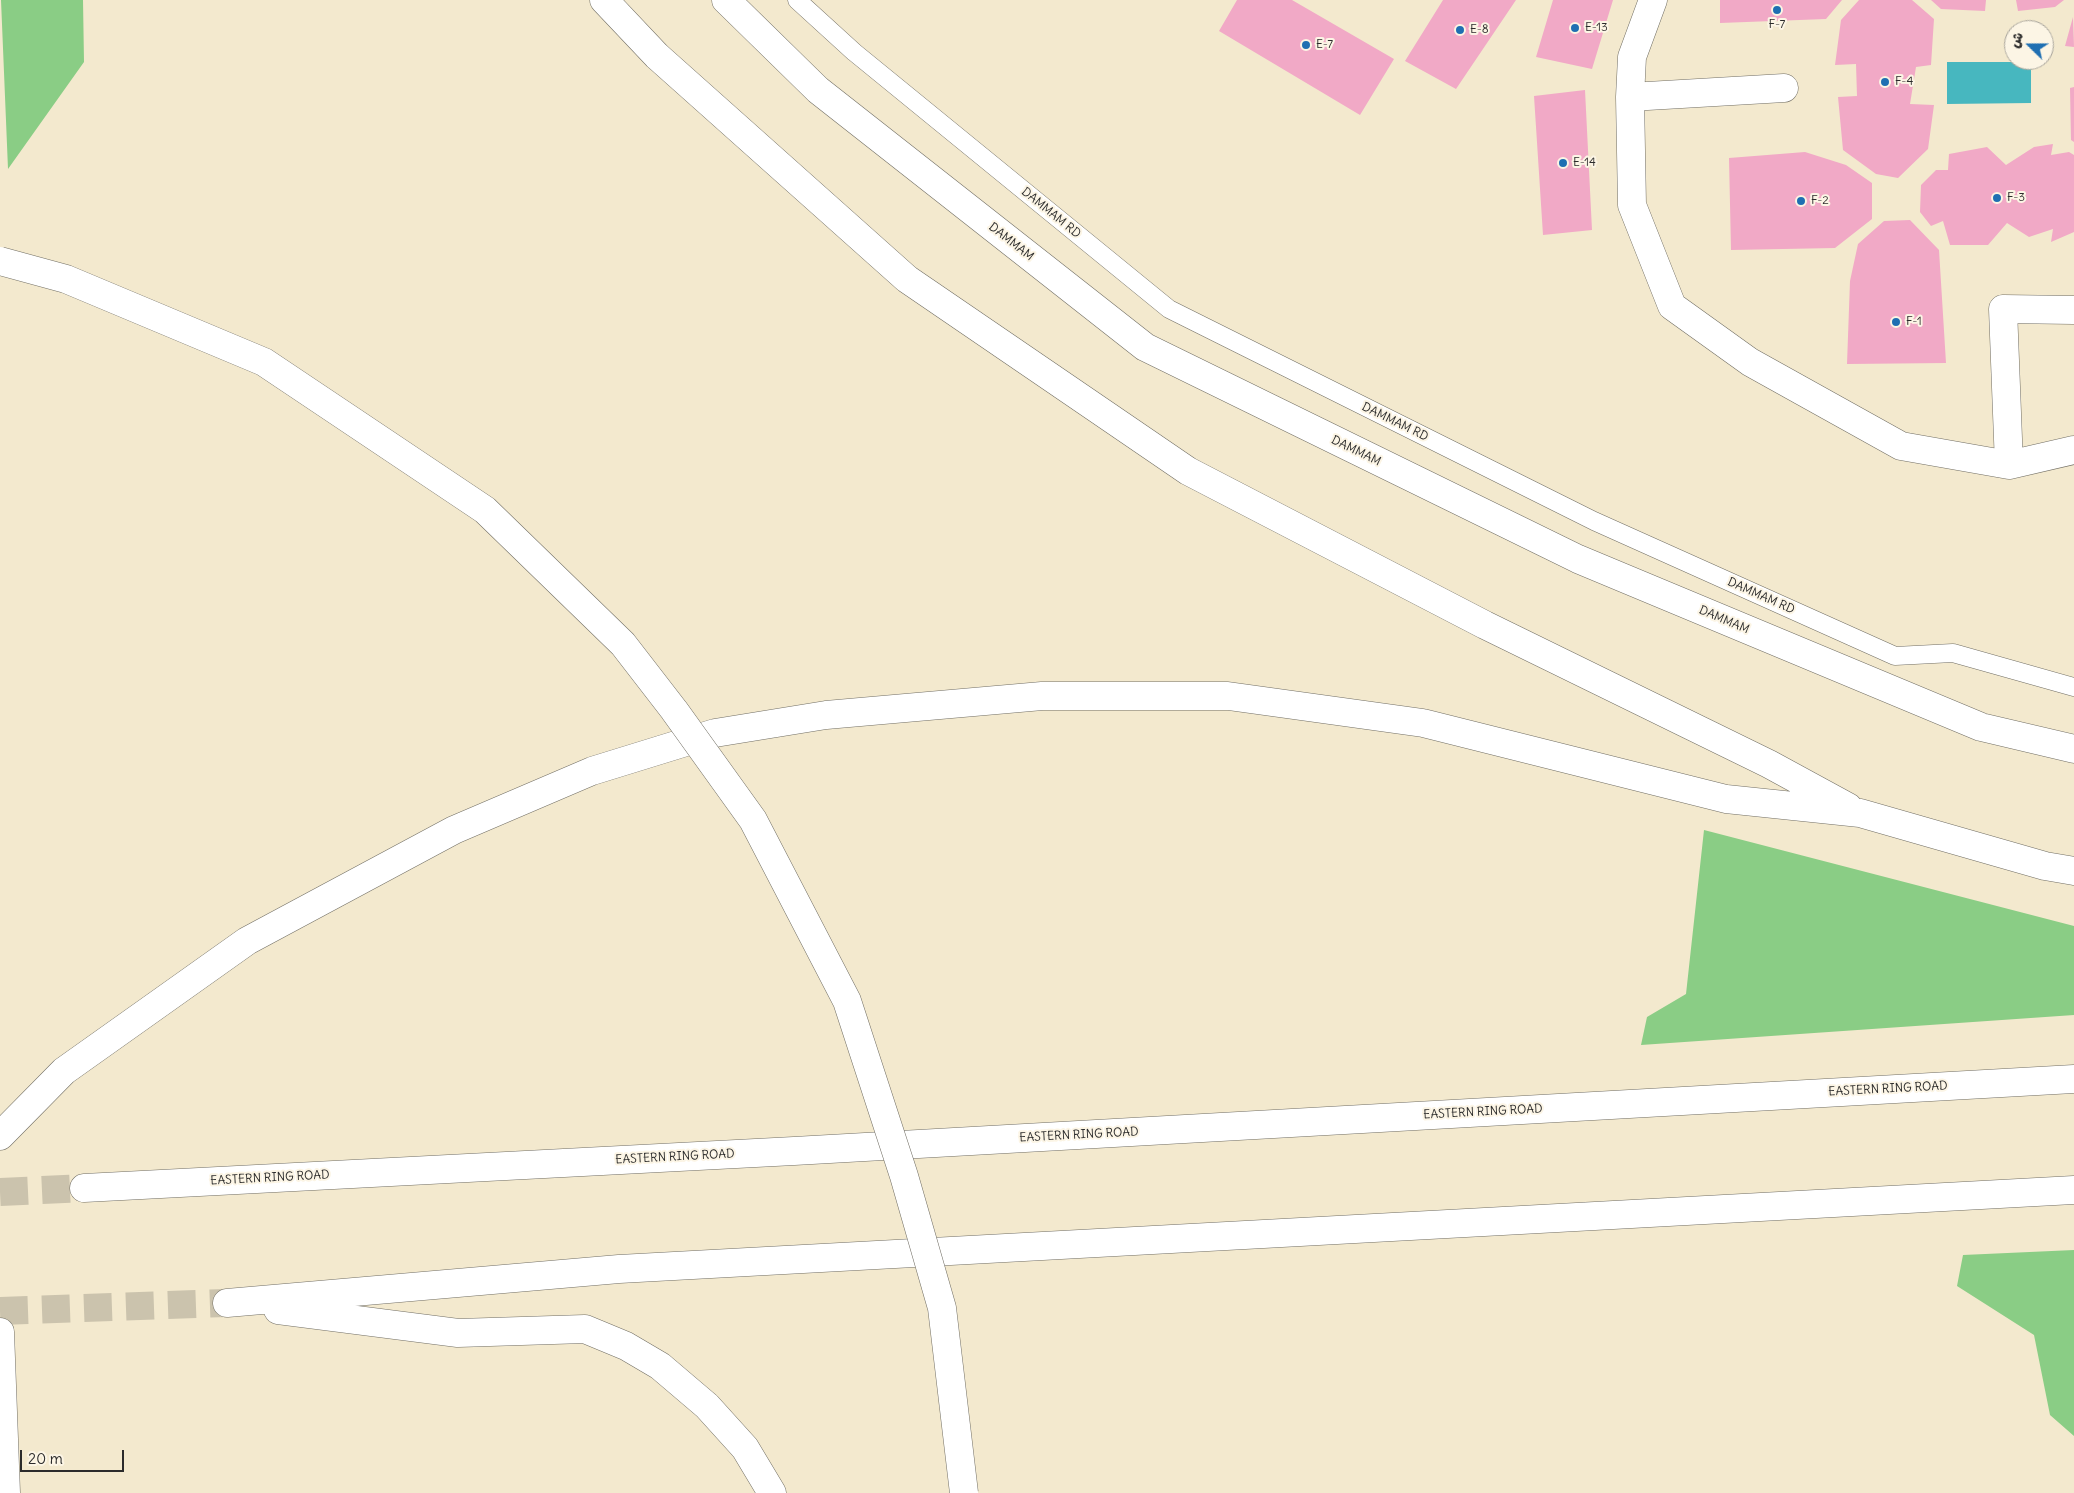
<!DOCTYPE html>
<html>
<head>
<meta charset="utf-8">
<style>
	body { margin:0 }
	#map { position:relative; width:2074px; height:1493px; overflow:hidden; background:#f3e9ce; font-family:Delius,"Playpen Sans Arabic",sans-serif }
	canvas { display:block }
	.north { position:absolute; left:2004px; top:20px; width:50px; height:50px; box-sizing:border-box; background:#fcf5e5; border:1px solid #a8a49b; border-radius:50%; rotate:292deg; font-size:14px; font-weight:700; line-height:20px; text-align:center; color:#2b2b2b }
	.north::after { content:''; display:block; margin:auto; width:18px; height:22px; background:#1f6fb2; clip-path:polygon(50% 0,100% 100%,50% 72%,0 100%) }
	.scale { position:absolute; left:20px; top:1450px; width:104px; height:22px; box-sizing:border-box; border:2px solid #2b2b2b; border-top:0; padding-left:6px; font-size:15px; line-height:18px; white-space:nowrap; color:#2b2b2b; -webkit-text-stroke:4px #fcf5e5; paint-order:stroke }
</style>
</head>
<body>
<div id="map">
<canvas width="2074" height="1493"></canvas>
<div class="north">ش</div>
<div class="scale">20 m</div>
</div>
<script>
const g = document.querySelector('canvas').getContext('2d');
g.lineJoin = 'round';
function paint(path, color) { g.fillStyle = color; g.fill(path, 'evenodd'); }
function strokePath(path, color, width, dash) { g.strokeStyle = color; g.lineWidth = width; g.lineCap = dash ? 'butt' : 'round'; g.setLineDash(dash || []); g.stroke(path); }
function drawText(font, color, halo, rows, align = 'center') {
  g.font = font + ' Delius,sans-serif'; g.lineWidth = 4; g.setLineDash([]); g.textBaseline = 'middle'; g.strokeStyle = halo; g.fillStyle = color; for (const [text, x, y, turn = 0] of rows) {
    g.save(); g.translate(x, y); g.rotate((+turn || 0) * Math.PI / 180); g.textAlign = isNaN(turn) ? turn : align; if (halo) g.strokeText(text, 0, 0); g.fillText(text, 0, 0); g.restore();
  }
}
const green = new Path2D(`
	M1,0H83L84,62L8,169Z
	M1704,830L2074,926V1015L1641,1045L1647,1017L1686,994Z
	M2074,1250V1436L2050,1415L2034,1335L1957,1286L1963,1255Z`);
const water = new Path2D(`
	M1947,62H2031V103L1947,104Z`);
const building = new Path2D(`
	M1237,0H1292L1394,59L1360,115L1219,31Z
	M1443,0H1516L1456,89L1405,61Z
	M1553,0H1613L1592,69L1536,57Z
	M1720,0H1842L1826,19L1720,23Z
	M1859,0H1912L1934,19L1931,65L1916,67L1910,104L1934,105L1928,149L1898,178L1876,174L1843,150L1838,97L1857,96L1856,64L1835,65L1841,20Z
	M1931,0H1986L1985,11L1941,9Z
	M2016,0H2064L2055,7L2018,11Z
	M2073,17L2074,47L2065,46Z
	M2074,87V142L2071,140L2070,88Z
	M1585,90L1592,230L1543,235L1534,96Z
	M2053,144L2051,155L2069,152L2074,155V232L2051,242L2053,229L2029,237L2007,223L1988,245H1950L1943,221L1931,226L1920,212L1921,185L1936,170H1948L1949,154L1987,147L2006,165L2034,147Z
	M1805,152L1846,165L1872,183V219L1835,248L1731,250L1729,158Z
	M1910,220L1939,250L1946,363L1847,364L1850,281L1858,244L1884,221Z`);
const motorwayTunnel = new Path2D(`
	M0,1192L84,1188
	M0,1311L227,1303`);
const service = new Path2D(`
	M797,0L854,52L1169,309L1594,521L1895,656L1953,653L2074,687`);
const minor = new Path2D(`
	M1653,0L1632,57L1630,97L1632,205L1672,306L1750,362L1901,446L2009,465L2074,450
	M1630,97L1784,88
	M2009,465L2003,309L2074,310`);
const tertiary = new Path2D(`
	M726,0L818,90L1145,347L1578,559L1981,727L2074,749`);
const motorway = new Path2D(`
	M604,0L657,56L907,279L1188,471L1485,625L1769,764L1848,807
	M0,1136L64,1071L247,941L454,830L592,771L715,733L826,715L1042,696H1228L1423,723L1726,799L1860,813L2045,866L2074,871
	M84,1188L794,1151L2074,1079
	M227,1303L619,1269L2074,1190
	M278,1310L458,1333L585,1329L626,1346L660,1366L707,1406L745,1448L772,1493
	M0,1332L6,1493`);
const motorwayBridge = new Path2D(`
	M0,261L66,279L264,362L485,510L623,644L674,710L753,820L847,1001L904,1176L942,1308L964,1493`);
const markers = [
	[1777,10,5,"#1f6fb2"],
	[1575,28,5,"#1f6fb2"],
	[1460,30,5,"#1f6fb2"],
	[1306,45,5,"#1f6fb2"],
	[1885,82,5,"#1f6fb2"],
	[1563,163,5,"#1f6fb2"],
	[1997,198,5,"#1f6fb2"],
	[1801,201,5,"#1f6fb2"],
	[1896,322,5,"#1f6fb2"]
];
const poiNames = [
	["F-7",1777,25,"center"],
	["E-13",1585,28],
	["E-8",1470,30],
	["E-7",1316,45],
	["F-4",1895,82],
	["E-14",1573,163],
	["F-3",2007,198],
	["F-2",1811,201],
	["F-1",1906,322]
];
const streetNames = [
	["DAMMAM RD",1051,213,39],
	["DAMMAM",1011,242,38],
	["DAMMAM RD",1395,422,26],
	["DAMMAM",1356,451,26],
	["DAMMAM RD",1761,596,24],
	["DAMMAM",1724,620,23],
	["EASTERN RING ROAD",1888,1089,-3],
	["EASTERN RING ROAD",1483,1112,-3],
	["EASTERN RING ROAD",1079,1135,-3],
	["EASTERN RING ROAD",675,1157,-3],
	["EASTERN RING ROAD",270,1178,-3]
];
paint(green, '#8acd85');
paint(water, '#47b7bf');
paint(building, '#f1a9c6');
strokePath(motorwayTunnel, '#cbc3ad', 28, [28, 14]);
strokePath(service, '#716e64', 19);
strokePath(minor, '#716e64', 29);
strokePath(tertiary, '#716e64', 29);
strokePath(motorway, '#716e64', 29);
strokePath(service, '#fff', 18);
strokePath(minor, '#fff', 28);
strokePath(tertiary, '#fff', 28);
strokePath(motorway, '#fff', 28);
strokePath(motorwayBridge, '#716e64', 29, []);
strokePath(motorwayBridge, '#fff', 28);
for (const [x, y, r, color] of markers) { const dot = new Path2D(); dot.arc(x, y, r, 0, 2 * Math.PI); g.fillStyle = color; g.fill(dot); strokePath(dot, '#fcf5e5', 2); }
drawText('12px', '#2b2b2b', '#fcf5e5', poiNames, 'left');
drawText('12px', '#2b2b2b', '#fcf5e5', streetNames);
</script>
</body>
</html>
